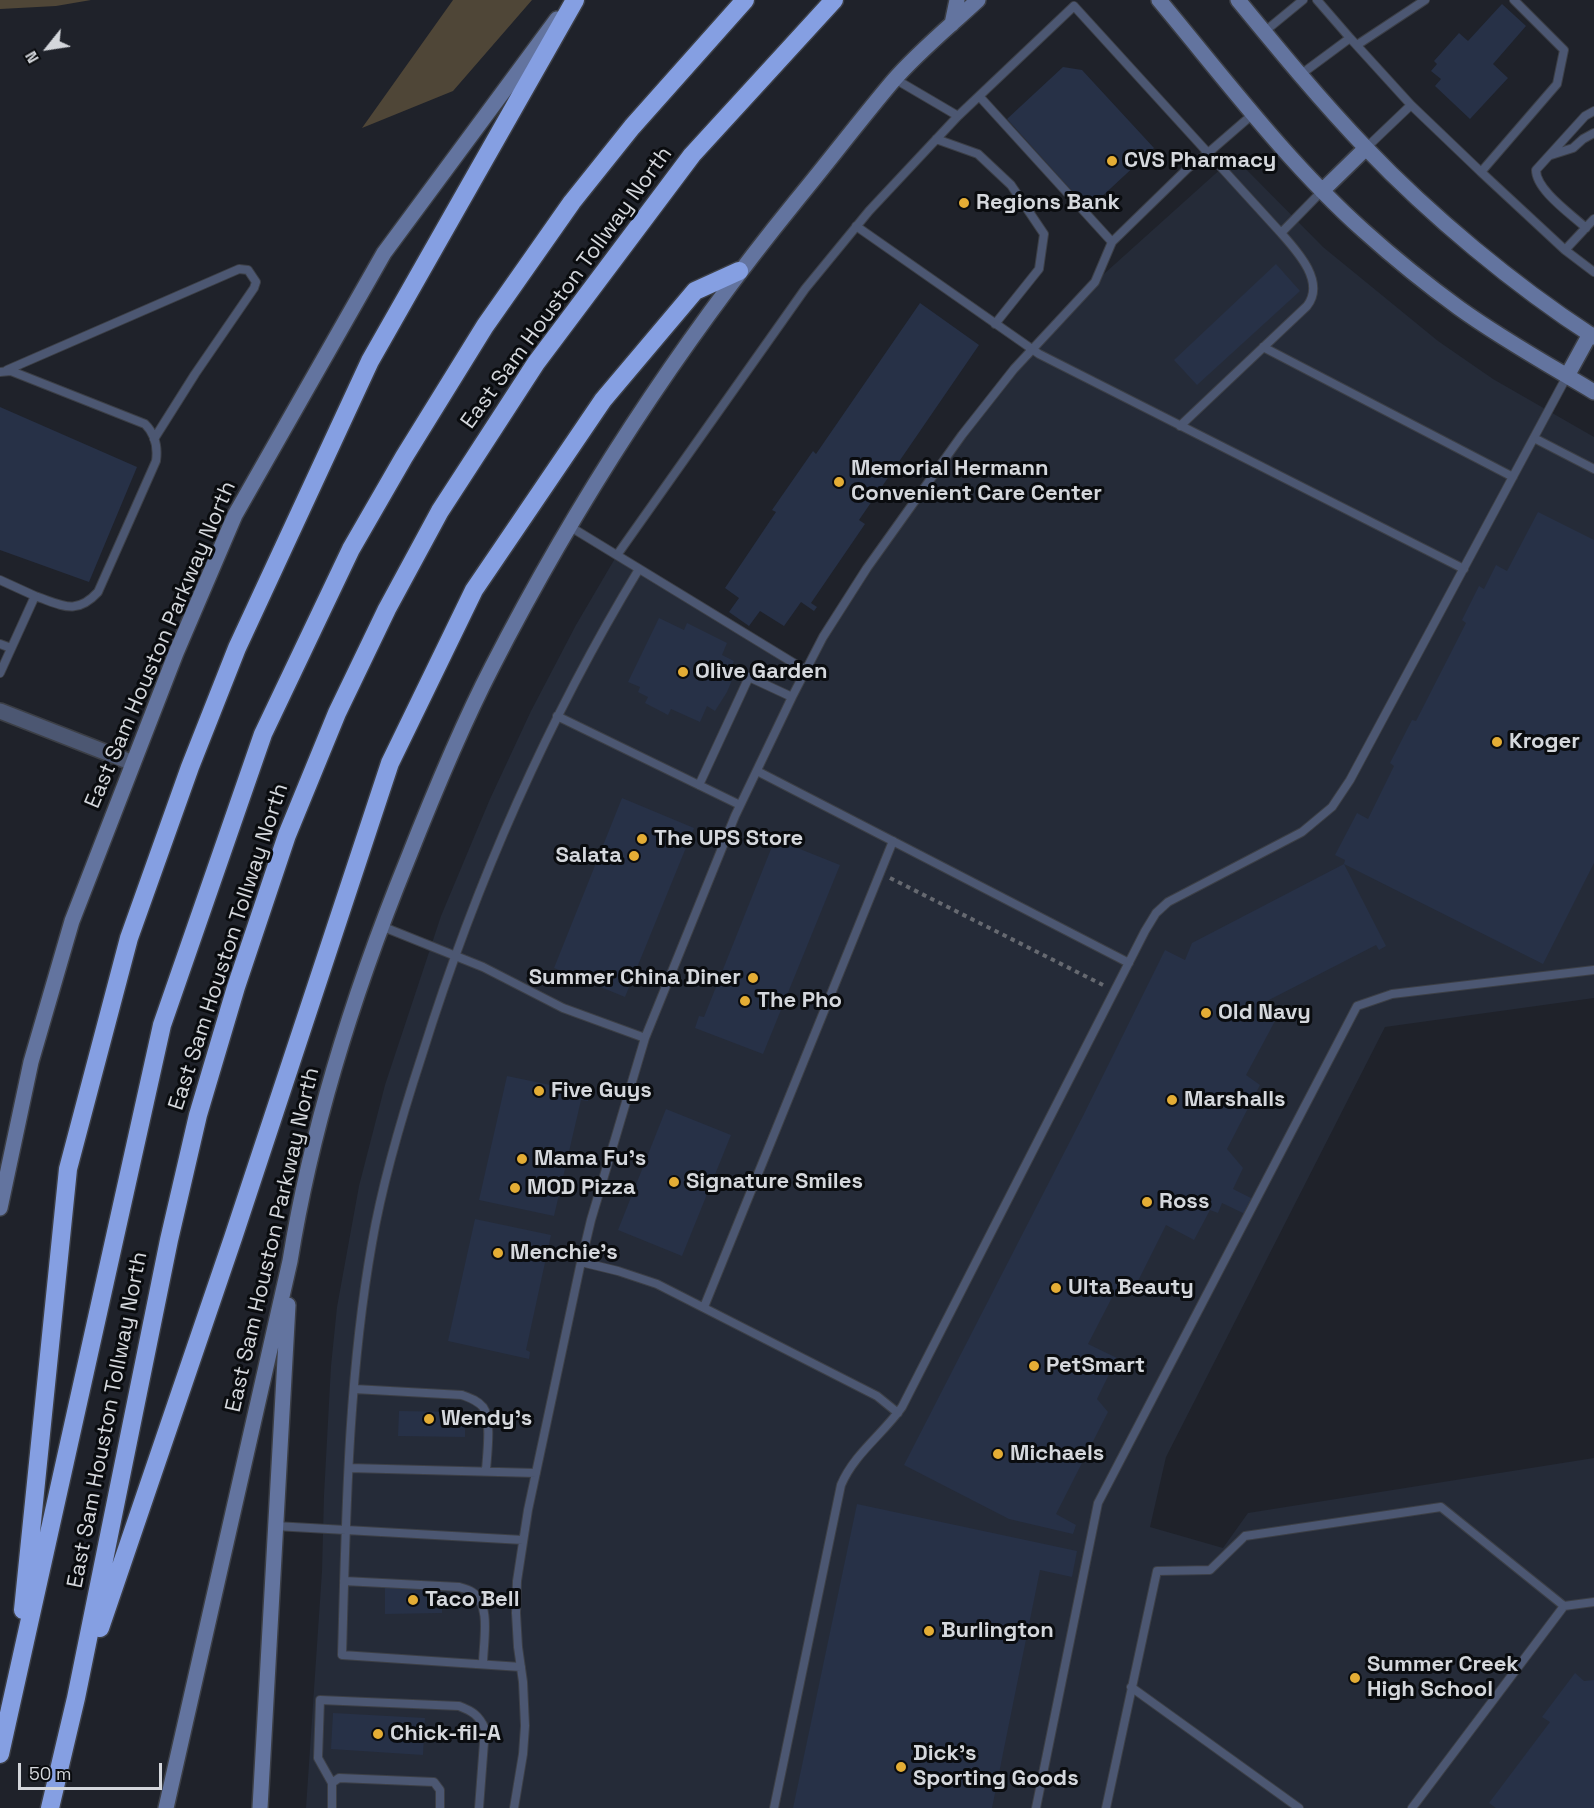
<!DOCTYPE html>
<html>
<head>
<meta charset="utf-8">
<style>
	body { margin:0 }
	#map { position:relative; width:1594px; height:1808px; overflow:hidden; background:#1f222a; font-family:"Space Grotesk",sans-serif }
	canvas { display:block }
	.north { position:absolute; left:18px; top:18px; width:60px; height:60px; -webkit-text-stroke:4px #0a0c0f; paint-order:stroke; rotate:240deg; font-size:16px; font-weight:700; line-height:24px; text-align:center; color:#d4d7dc }
	.north::after { content:''; display:block; margin:auto; width:21px; height:27px; background:#d4d7dc; clip-path:polygon(50% 0,100% 100%,50% 72%,0 100%) }
	.scale { position:absolute; left:18px; top:1763px; width:144px; height:27px; box-sizing:border-box; border:3px solid #d4d7dc; border-top:0; padding-left:8px; font-size:18px; line-height:21px; white-space:nowrap; color:#d4d7dc; -webkit-text-stroke:4px #0a0c0f; paint-order:stroke }
</style>
</head>
<body>
<div id="map">
<canvas width="1594" height="1808"></canvas>
<div class="north">N</div>
<div class="scale">50 m</div>
</div>
<script>
const g = document.querySelector('canvas').getContext('2d');
g.lineJoin = 'round';
function paint(path, color) { g.fillStyle = color; g.fill(path, 'evenodd'); }
function strokePath(path, color, width, dash) { g.strokeStyle = color; g.lineWidth = width; g.lineCap = dash ? 'butt' : 'round'; g.setLineDash(dash || []); g.stroke(path); }
function drawText(font, color, halo, rows, align = 'center') {
  g.font = font + ' "Space Grotesk",sans-serif'; g.lineWidth = 6; g.setLineDash([]); g.textBaseline = 'middle'; g.strokeStyle = halo; g.fillStyle = color; for (const [text, x, y, turn = 0] of rows) {
    g.save(); g.translate(x, y); g.rotate((+turn || 0) * Math.PI / 180); g.textAlign = isNaN(turn) ? turn : align; if (halo) g.strokeText(text, 0, 0); g.fillText(text, 0, 0); g.restore();
  }
}
const built = new Path2D(`
	M1234,157L1323,247L1438,341L1493,379L1594,437V998L1385,1027L1166,1457L1150,1527L1223,1548L1248,1513L1594,1458V1808H306L322,1571L324,1495L331,1366L337,1307L359,1186L385,1085L441,916L490,799L531,711L576,625L617,555L805,670L823,637L973,420L1095,282Z`);
const green = new Path2D(`
	M0,0H91L56,6L0,9Z
	M453,0H532L453,91L362,128Z`);
const building = new Path2D(`
	M1502,4L1526,26L1493,64L1508,78L1470,119L1435,86L1441,79L1431,71L1437,64L1434,61L1459,33L1468,41Z
	M1063,67L1082,70L1154,148L1096,202L1081,201L1007,119Z
	M1276,264L1300,291L1197,385L1174,360Z
	M920,303L979,345L859,520L865,524L811,603L817,607L814,611L801,602L784,626L760,611L749,626L729,612L739,598L725,588L776,512L772,510L813,451L816,454Z
	M0,407L137,467L89,582L0,550Z
	M1538,512L1594,540V863L1543,964L1344,864L1386,946L1379,950L1376,945L1267,1001L1282,1008L1246,1075L1260,1085L1227,1149L1243,1168L1233,1189L1255,1200L1247,1215L1222,1203L1218,1213L1210,1210L1194,1240L1166,1225L1135,1287L1121,1280L1088,1344L1117,1358L1097,1399L1108,1412L1056,1514L1076,1525L1073,1534L1009,1519L904,1465L1083,1116L1165,950L1185,960L1192,943L1344,864L1345,860L1335,855L1357,813L1368,819L1394,766L1390,763L1412,720L1416,721L1466,623L1462,620L1479,586L1484,589L1496,565L1507,571Z
	M659,618L684,630L687,623L727,643L722,655L734,661L730,670L735,673L727,692L715,711L707,706L700,722L671,709L668,715L645,703L648,697L638,692L640,687L628,682Z
	M622,798L694,828L625,997L554,968Z
	M775,839L840,865L763,1054L695,1028L699,1016L704,1017Z
	M507,1076L589,1093L588,1101L581,1100L554,1216L479,1200Z
	M666,1109L731,1135L682,1256L618,1230Z
	M475,1219L551,1235L526,1350L530,1352L529,1359L448,1341Z
	M399,1411L460,1412L459,1426H465V1437L398,1436Z
	M857,1504L1077,1551L1072,1577L1040,1570L992,1808H793Z
	M442,1587V1613L385,1614V1588Z
	M1575,1673L1584,1681L1594,1680V1808H1496L1489,1803L1550,1722L1542,1717Z
	M333,1713L425,1718L423,1755L331,1749Z`);
const path = new Path2D(`
	M890,878L1103,985`);
const service = new Path2D(`
	M1264,32L1303,0
	M1350,38L1411,105L1366,148
	M1357,45L1425,0
	M1300,75L1350,38L1317,0
	M895,79L958,116L1074,6L1281,233L1322,191
	M979,96L1112,242
	M1411,105L1481,172L1557,84L1564,50L1514,0
	M936,139L978,154L1011,185L1044,234L1039,269L995,324
	M1551,155L1573,148L1583,139L1594,133
	M1481,172L1565,250L1594,272
	M856,226L1039,354L1464,569
	M1586,228C1571,214 1536,190 1536,170L1585,116L1594,111
	M1565,250L1594,219
	M1263,347L1513,477
	M7,370L239,269L248,270L256,282L254,288L195,374L154,439
	M0,372L11,371L145,424C155,434 158,447 156,461L98,592C76,616 62,605 35,596L0,673
	M1180,426L1307,306C1326,282 1297,251 1281,233
	M1534,438L1594,469
	M569,526L805,670
	M617,555L805,289L869,211L958,116
	M0,580L35,596
	M0,644L11,648
	M557,716L740,805
	M757,771L1129,963
	M699,785L749,677L792,697
	M381,926L483,967L563,1008L645,1038
	M581,1262L618,1271L657,1284L877,1396L898,1413
	M704,1307L893,841
	M354,1389L462,1395C470,1398 477,1400 483,1407C492,1419 487,1455 486,1470
	M349,1468L536,1473
	M275,1526L523,1540
	M344,1581L459,1587C463,1588 468,1589 472,1592C492,1604 483,1643 483,1664
	M521,1667L342,1655C346,1517 348,1378 372,1243C383,1179 402,1116 422,1055C475,885 547,721 639,569
	M1131,1687L1299,1808
	M332,1783L318,1758L320,1700L459,1706C472,1711 479,1715 485,1729L479,1808
	M332,1808V1783L339,1778L434,1782L440,1790V1808
	M514,1808L523,1754L525,1726L523,1682L518,1647L516,1613L517,1581L528,1510L581,1262L591,1220L645,1038L735,816L792,697L823,637L867,568L962,435L1014,369L1095,282L1112,242L1188,168L1208,153L1253,114
	M774,1808L841,1485C854,1454 883,1434 902,1407L1145,931L1156,913L1168,902L1302,832L1332,807L1350,780L1567,376
	M1036,1808L1098,1503L1357,1006L1392,994L1594,970
	M1106,1808L1157,1571L1210,1570L1245,1536L1441,1507L1564,1606L1594,1602
	M1412,1808L1564,1606`);
const minor = new Path2D(`
	M0,711L133,763`);
const secondary = new Path2D(`
	M1159,0C1225,79 1287,162 1364,231C1394,258 1426,284 1459,308C1502,339 1549,365 1594,392
	M1238,0C1279,50 1321,101 1366,148C1431,216 1515,286 1594,337
	M952,24L957,0
	M1322,191L1366,148
	M1567,376L1590,334
	M0,1208L31,1062L72,921L176,653L235,515L384,253L557,19
	M166,1808L290,1261C312,1124 355,989 407,861C433,795 460,729 492,667C577,501 679,345 796,201C829,161 860,120 893,81C918,52 949,27 978,0
	M260,1808L288,1305`);
const motorway = new Path2D(`
	M23,1610L68,1169L129,938L190,767L237,648L370,361L575,0
	M100,1628L233,1238L390,763L474,590L603,400L695,291L739,271
	M0,1754L162,1025L263,734L351,549L404,457L485,326L572,202L632,127L745,0
	M50,1808L76,1698L169,1240L198,1115L236,987L287,835L337,713L387,609L440,511L536,363L692,155L834,0`);
const markers = [
	[1112,161,6,"#e4ad35"],
	[964,203,6,"#e4ad35"],
	[839,482,6,"#e4ad35"],
	[683,672,6,"#e4ad35"],
	[1497,742,6,"#e4ad35"],
	[642,839,6,"#e4ad35"],
	[634,856,6,"#e4ad35"],
	[753,978,6,"#e4ad35"],
	[745,1001,6,"#e4ad35"],
	[1206,1013,6,"#e4ad35"],
	[539,1091,6,"#e4ad35"],
	[1172,1100,6,"#e4ad35"],
	[522,1159,6,"#e4ad35"],
	[674,1182,6,"#e4ad35"],
	[515,1188,6,"#e4ad35"],
	[1147,1202,6,"#e4ad35"],
	[498,1253,6,"#e4ad35"],
	[1056,1288,6,"#e4ad35"],
	[1034,1366,6,"#e4ad35"],
	[429,1419,6,"#e4ad35"],
	[998,1454,6,"#e4ad35"],
	[413,1600,6,"#e4ad35"],
	[929,1631,6,"#e4ad35"],
	[1355,1678,6,"#e4ad35"],
	[378,1734,6,"#e4ad35"],
	[901,1767,6,"#e4ad35"]
];
const poiNames = [
	["CVS Pharmacy",1124,161],
	["Regions Bank",976,203],
	["Memorial Hermann",851,469],
	["Convenient Care Center",851,494],
	["Olive Garden",695,672],
	["Kroger",1509,742],
	["The UPS Store",654,839],
	["Salata",622,856,"right"],
	["Summer China Diner",741,978,"right"],
	["The Pho",757,1001],
	["Old Navy",1218,1013],
	["Five Guys",551,1091],
	["Marshalls",1184,1100],
	["Mama Fu's",534,1159],
	["Signature Smiles",686,1182],
	["MOD Pizza",527,1188],
	["Ross",1159,1202],
	["Menchie's",510,1253],
	["Ulta Beauty",1068,1288],
	["PetSmart",1046,1366],
	["Wendy's",441,1419],
	["Michaels",1010,1454],
	["Taco Bell",425,1600],
	["Burlington",941,1631],
	["Summer Creek",1367,1665],
	["High School",1367,1690],
	["Chick-fil-A",390,1734],
	["Dick's",913,1754],
	["Sporting Goods",913,1779]
];
const streetNames = [
	["East Sam Houston Tollway North",567,288,-54],
	["East Sam Houston Parkway North",161,645,-67],
	["East Sam Houston Tollway North",229,947,-72],
	["East Sam Houston Parkway North",273,1240,-77],
	["East Sam Houston Tollway North",108,1420,-79]
];
paint(built, '#252b38');
paint(green, '#4f4637');
paint(building, '#273147');
strokePath(service, '#3c3f46', 10);
strokePath(minor, '#3c3f46', 18);
strokePath(secondary, '#3c3f46', 18);
strokePath(motorway, '#3c3f46', 21);
strokePath(path, '#666970', 4, [4.5, 4.5]);
strokePath(service, '#4c5772', 8);
strokePath(minor, '#4c5772', 15);
strokePath(secondary, '#63749f', 15);
strokePath(motorway, '#859fe2', 18);
for (const [x, y, r, color] of markers) { const dot = new Path2D(); dot.arc(x, y, r, 0, 2 * Math.PI); g.fillStyle = color; g.fill(dot); strokePath(dot, '#0a0c0f', 2); }
drawText('bold 22px', '#d4d7dc', '#0a0c0f', poiNames, 'left');
drawText('22px', '#d4d7dc', '#0a0c0f', streetNames);
</script>
</body>
</html>
